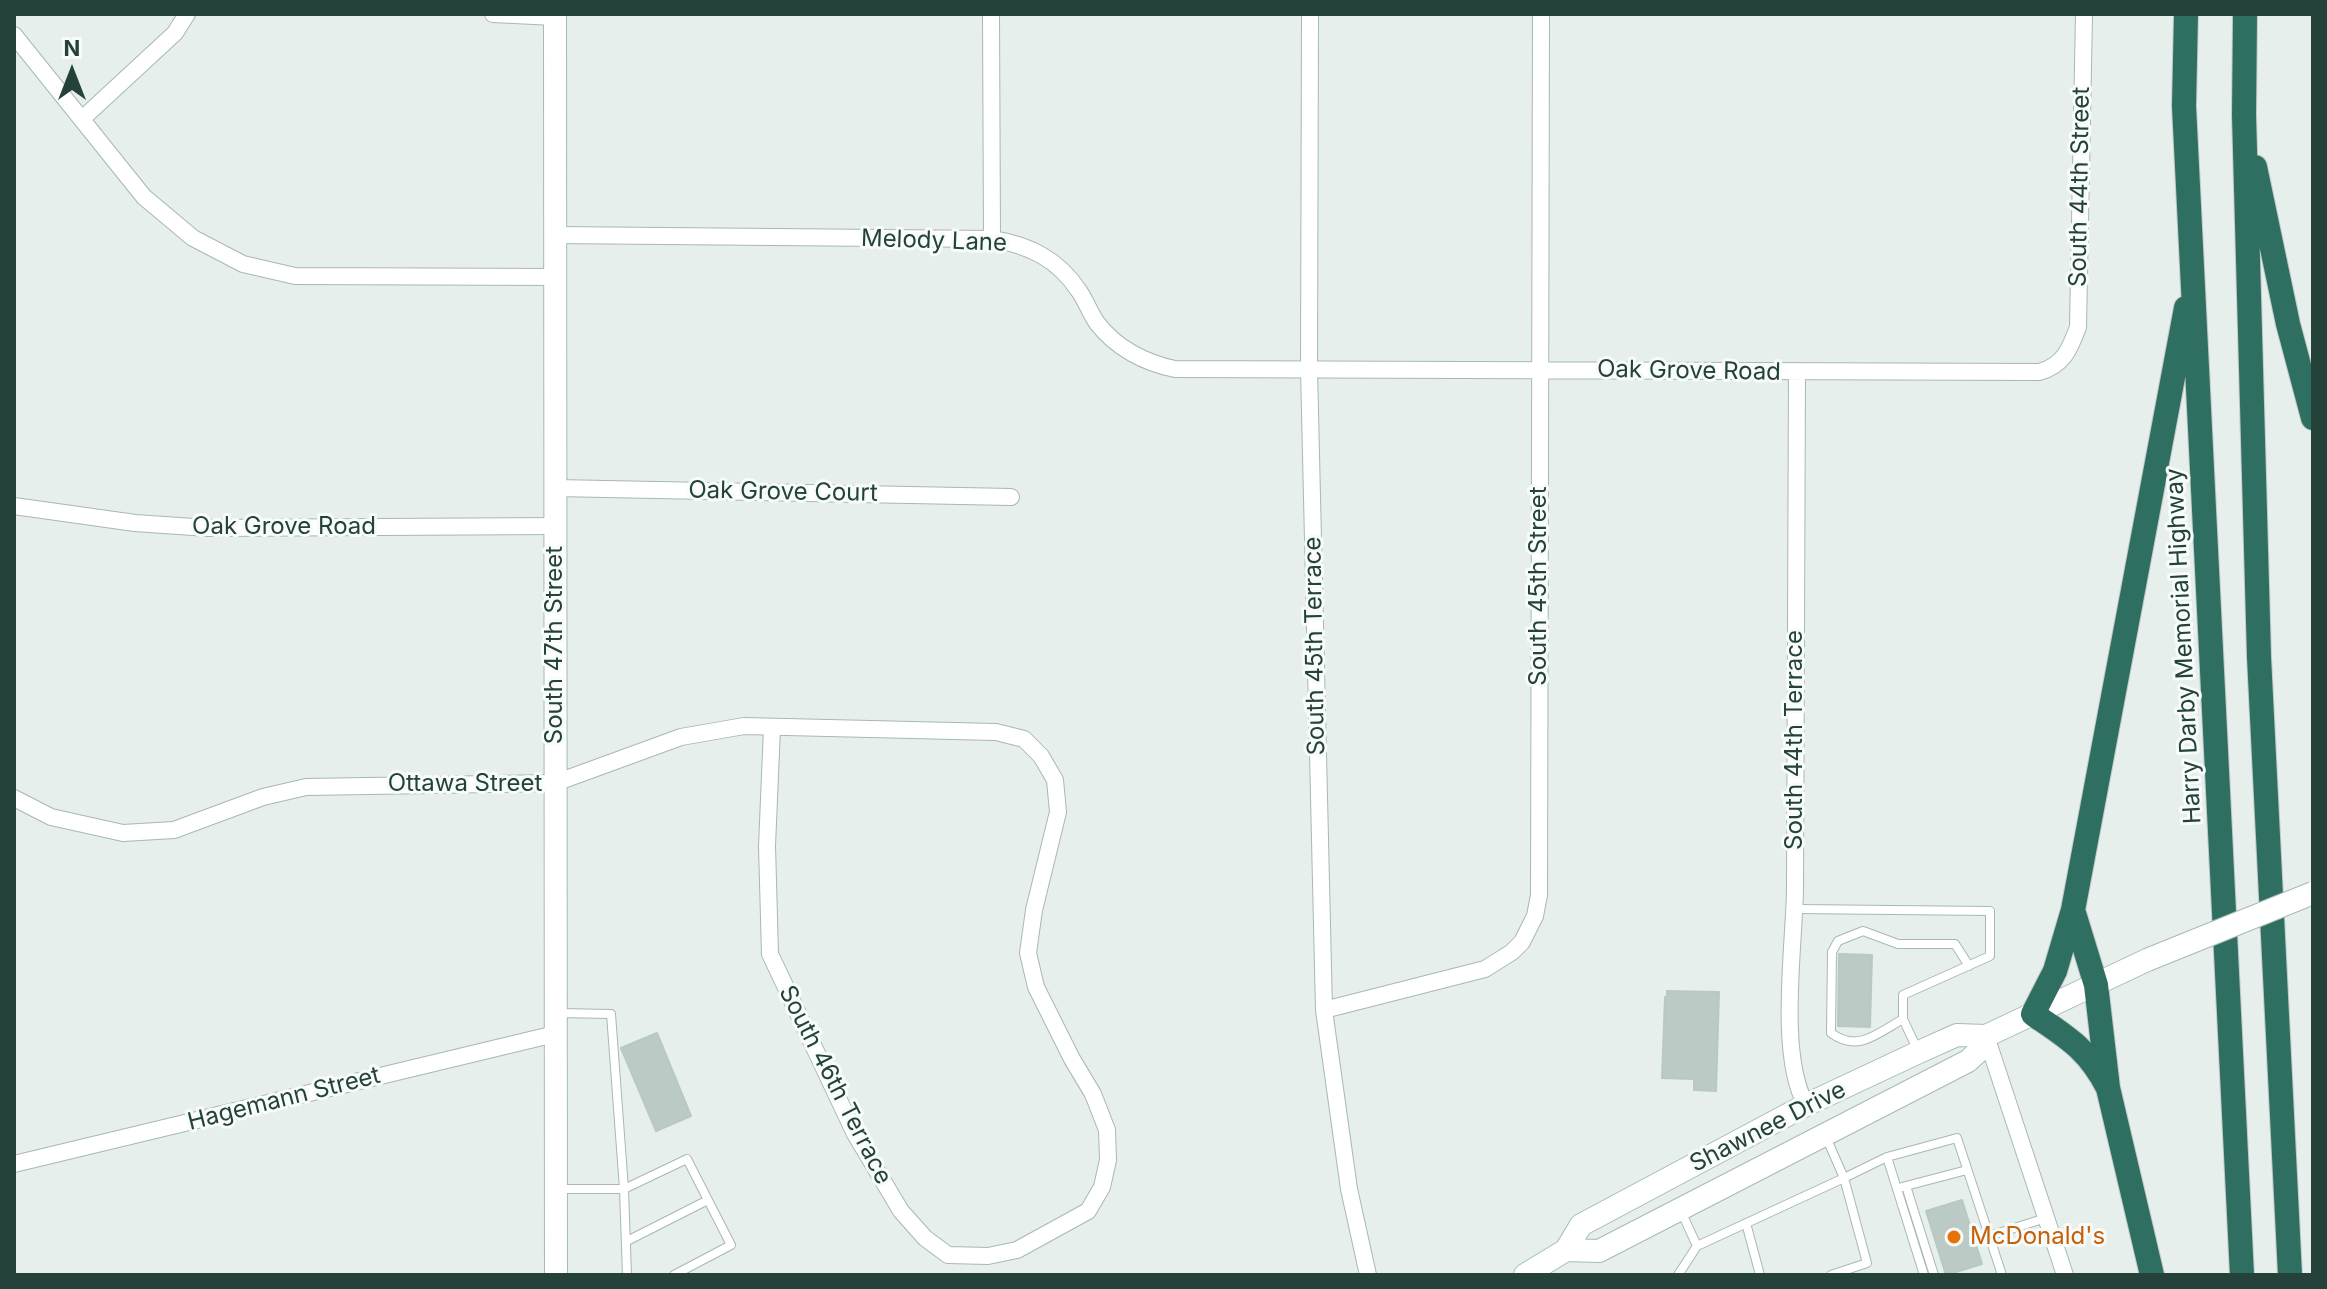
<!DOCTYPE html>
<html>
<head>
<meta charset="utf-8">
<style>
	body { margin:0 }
	#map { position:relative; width:2327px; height:1289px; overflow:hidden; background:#e6efeb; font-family:Inter,sans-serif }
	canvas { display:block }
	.frame { position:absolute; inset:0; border:16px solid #24423a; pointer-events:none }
	.north { position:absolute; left:32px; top:32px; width:80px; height:80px; -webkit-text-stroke:6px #f7fbf9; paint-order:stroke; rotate:0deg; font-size:22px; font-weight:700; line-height:32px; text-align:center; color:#24423a }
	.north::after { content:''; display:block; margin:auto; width:28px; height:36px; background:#24423a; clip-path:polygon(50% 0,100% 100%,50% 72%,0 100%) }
</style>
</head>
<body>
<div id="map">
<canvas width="2327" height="1289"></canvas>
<div class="frame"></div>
<div class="north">N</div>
</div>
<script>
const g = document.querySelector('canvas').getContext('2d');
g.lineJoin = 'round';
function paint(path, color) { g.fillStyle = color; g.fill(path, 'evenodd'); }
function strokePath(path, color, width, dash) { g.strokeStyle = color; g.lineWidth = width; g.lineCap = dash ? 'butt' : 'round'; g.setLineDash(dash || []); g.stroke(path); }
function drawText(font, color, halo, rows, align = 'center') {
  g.font = font + ' Inter,sans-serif'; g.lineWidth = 6; g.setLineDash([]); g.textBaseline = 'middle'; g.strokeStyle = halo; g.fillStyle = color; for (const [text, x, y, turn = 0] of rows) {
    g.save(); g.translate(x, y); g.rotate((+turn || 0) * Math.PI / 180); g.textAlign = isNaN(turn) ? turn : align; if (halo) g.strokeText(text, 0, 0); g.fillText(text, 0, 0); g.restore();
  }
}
const building = new Path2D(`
	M1839,954L1872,955L1870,1027L1838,1026Z
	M1667,991L1719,992L1716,1091L1694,1090V1079L1662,1078L1665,997H1667Z
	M657,1033L691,1116L656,1131L621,1048Z
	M1962,1200L1982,1264L1946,1275L1926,1211Z`);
const lane = new Path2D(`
	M1795,909L1990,911V956L1903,995V1019L1918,1051
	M559,1013L611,1014L624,1189L687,1159L708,1200L627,1241
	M1903,1019C1878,1033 1858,1053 1831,1033L1832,952L1838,941L1863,931L1898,944H1955L1969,966
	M1887,1157L1924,1275
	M1906,1186L1934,1275
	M1902,1187L1967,1170
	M560,1189H624L627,1275
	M1680,1209L1697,1246L1844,1178L1826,1137
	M1746,1223L1760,1275
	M1989,1236L2046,1218
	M674,1275L731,1245L708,1200
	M1678,1275L1697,1246
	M1831,1275L1867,1263L1844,1178L1887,1157L1957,1138L2002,1275`);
const street = new Path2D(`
	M493,14L555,17
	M991,14L992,239
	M1310,14L1309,369L1324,1010L1349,1189L1368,1275
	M14,35L144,197L193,238L243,264L295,276L556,277
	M82,119L175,33L187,14
	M555,235L992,239C1029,245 1058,259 1079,291C1086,301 1090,313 1097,323C1116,348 1145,363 1175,369L2039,372C2063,366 2070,349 2078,327L2084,14
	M1797,372C1796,545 1795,717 1795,889C1794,949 1778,1055 1806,1105
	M555,488L1011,497
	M14,506L135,523L208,528L555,526
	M14,798L51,817L123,833L174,830L263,797L306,787L555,783L681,737L744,726L996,732L1024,739L1041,756L1055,780L1058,812L1034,910L1028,953L1036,987L1072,1059L1093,1094L1107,1130L1108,1160L1102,1187L1088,1211L1017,1250L988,1256L948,1255L925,1238L901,1211L855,1134L770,954L767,846L772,728
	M1324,1010L1485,969L1512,952L1522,942L1535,916L1539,895L1541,14
	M1986,1036L2065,1275
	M14,1164L555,1034`);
const secondary = new Path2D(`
	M555,14L556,1275
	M1566,1250L1599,1251L1968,1061L1981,1049L1986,1036
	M1525,1275L1566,1250L1581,1225L1806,1105L1919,1052L1957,1035L1986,1036L2147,960`);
const highway = new Path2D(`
	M2186,14L2184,106L2242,1275
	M2245,14L2244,115L2259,657L2290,1275
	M2255,167L2288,324L2313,418
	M2073,910L2096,985L2108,1088L2152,1275
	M2108,1088C2088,1049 2068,1038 2033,1014L2055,971L2073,910L2186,308`);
const secondaryBridge = new Path2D(`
	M2147,960L2313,893`);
const markers = [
	[1954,1237,8,"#e8710a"]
];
const streetNames = [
	["South 44th Street",2080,187,-89],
	["Melody Lane",934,241,2],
	["Oak Grove Road",1689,371,1],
	["Oak Grove Court",783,492,1],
	["Oak Grove Road",284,527],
	["South 45th Street",1539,586,-90],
	["South 47th Street",555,645,-90],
	["South 45th Terrace",1315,646,-91],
	["Harry Darby Memorial Highway",2184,646,-93],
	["South 44th Terrace",1795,740,-90],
	["Ottawa Street",465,784],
	["South 46th Terrace",835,1085,63],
	["Hagemann Street",284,1099,-14],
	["Shawnee Drive",1768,1127,-27]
];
const foodNames = [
	["McDonald's",1970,1237]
];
paint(building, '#bbcac4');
strokePath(building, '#b8c9c2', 2);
strokePath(lane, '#a8b8b2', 10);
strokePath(street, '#a8b8b2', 18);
strokePath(secondary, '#a4bbb3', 24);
strokePath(highway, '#c2cac8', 26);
strokePath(lane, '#fff', 8);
strokePath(street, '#fff', 16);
strokePath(secondary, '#fff', 22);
strokePath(highway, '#2f6f62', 24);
strokePath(secondaryBridge, '#a4bbb3', 24, []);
strokePath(secondaryBridge, '#fff', 22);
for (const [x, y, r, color] of markers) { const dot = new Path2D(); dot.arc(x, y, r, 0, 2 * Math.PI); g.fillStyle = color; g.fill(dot); strokePath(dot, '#f7fbf9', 3); }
drawText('24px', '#24423a', '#f7fbf9', streetNames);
drawText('24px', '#c56008', '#f7fbf9', foodNames, 'left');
</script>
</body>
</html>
